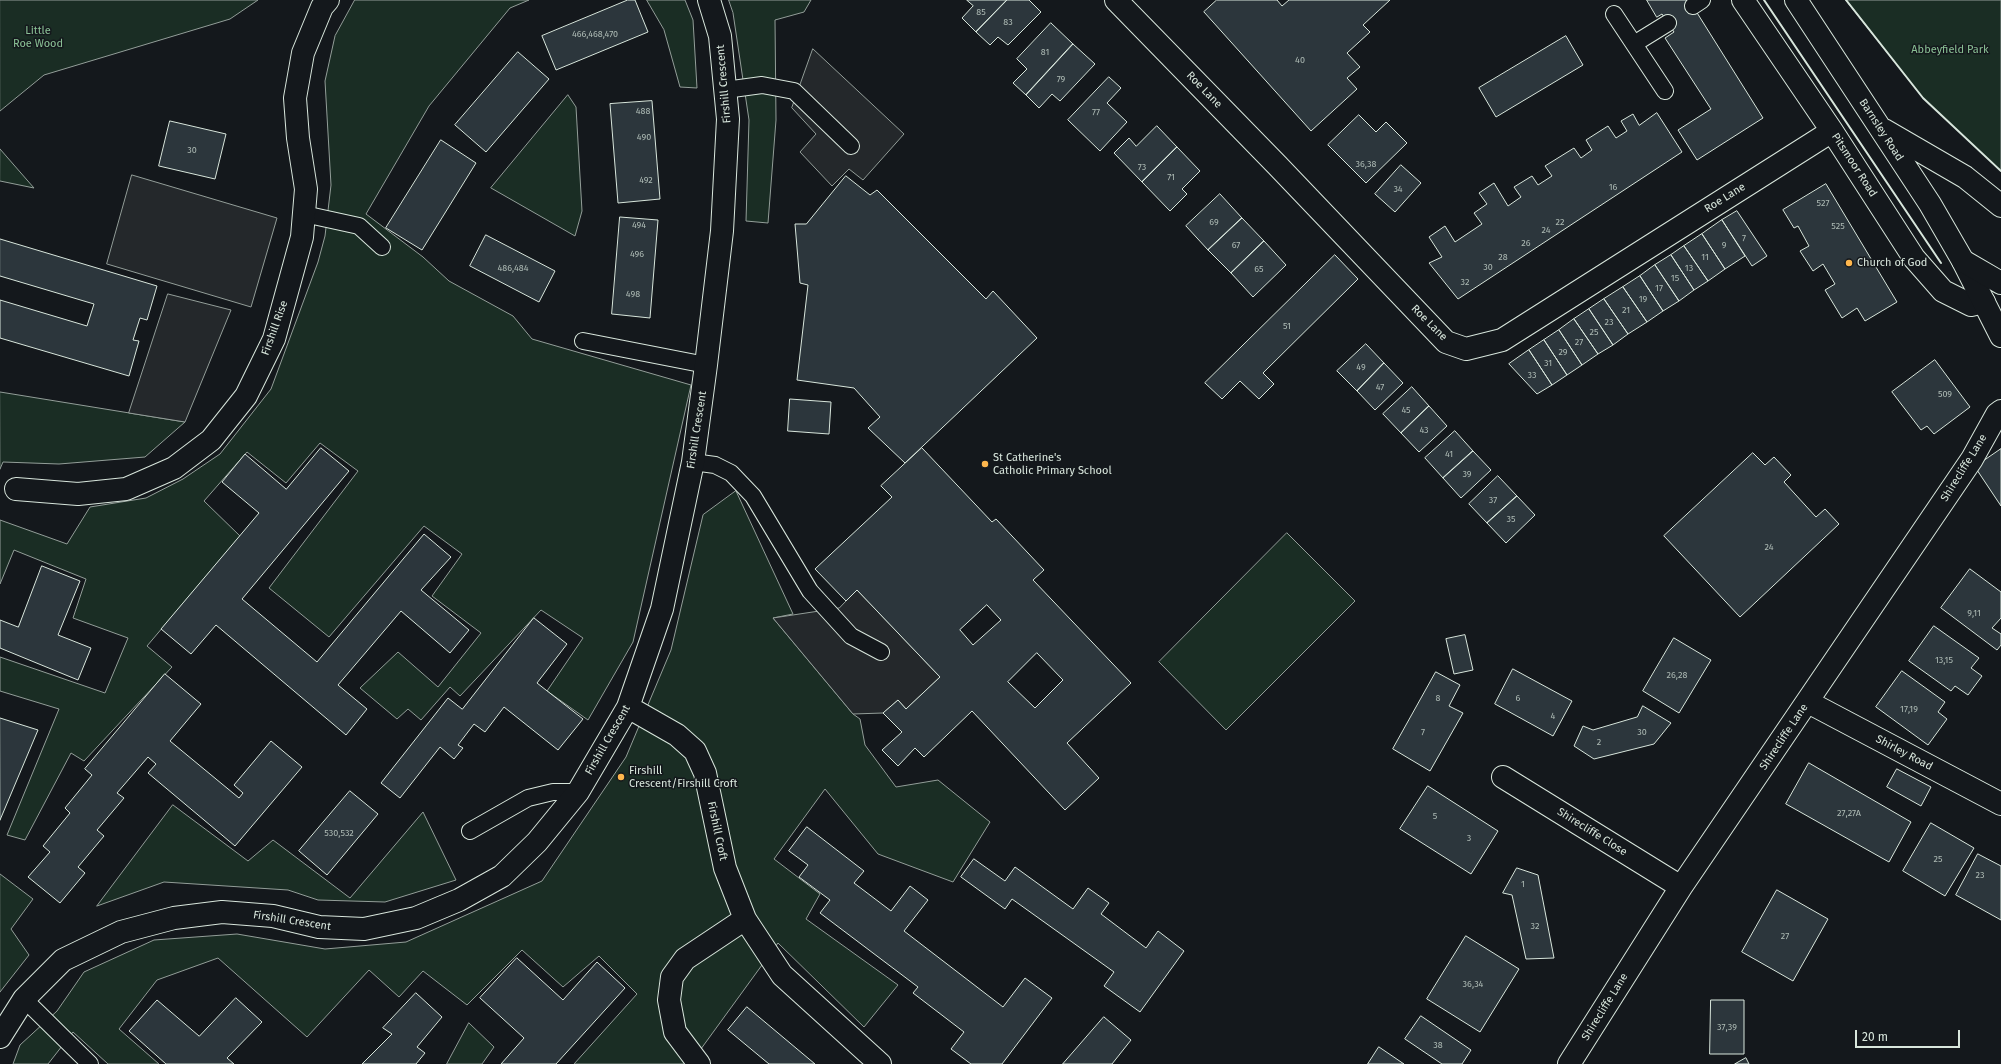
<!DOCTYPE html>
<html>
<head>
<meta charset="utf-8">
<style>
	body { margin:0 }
	#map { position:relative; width:2001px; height:1064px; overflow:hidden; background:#14181c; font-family:"Fira Sans",sans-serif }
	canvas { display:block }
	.scale { position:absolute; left:1855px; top:1030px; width:105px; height:18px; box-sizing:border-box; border:2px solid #d8e6dc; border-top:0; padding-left:5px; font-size:12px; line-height:14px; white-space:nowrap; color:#d8e6dc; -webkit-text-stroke:3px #14181c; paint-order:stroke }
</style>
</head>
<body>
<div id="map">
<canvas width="2001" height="1064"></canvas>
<div class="scale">20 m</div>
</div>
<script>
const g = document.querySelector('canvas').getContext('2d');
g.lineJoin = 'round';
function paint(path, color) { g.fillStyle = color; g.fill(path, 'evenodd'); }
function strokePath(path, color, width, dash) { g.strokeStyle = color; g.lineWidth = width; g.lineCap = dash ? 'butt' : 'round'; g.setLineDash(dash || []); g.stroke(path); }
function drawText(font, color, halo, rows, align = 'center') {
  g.font = font + ' "Fira Sans",sans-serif'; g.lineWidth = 3; g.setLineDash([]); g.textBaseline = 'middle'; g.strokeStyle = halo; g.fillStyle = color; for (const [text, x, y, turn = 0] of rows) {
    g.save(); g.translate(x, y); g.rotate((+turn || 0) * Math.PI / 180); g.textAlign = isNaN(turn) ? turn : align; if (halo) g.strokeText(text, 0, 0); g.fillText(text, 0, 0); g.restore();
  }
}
const green = new Path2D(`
	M0,0H258L230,19L44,75L0,111Z
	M355,0H529L510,8L429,106L366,214L423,257L449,281L513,316L532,339L691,385L633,642L588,720L547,691L583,638L541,610L460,696L450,687L421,720L408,709L397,719L360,688L398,652L438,687L481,633L432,596L462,554L424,526L329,637L269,588L358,471L320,443L286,483L247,452L204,501L240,536L147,646L172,667L84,761L71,753L25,840L7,835L59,709L0,691V657L105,693L128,638L73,618L86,579L14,550L0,584V520L67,544L90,507L146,498L183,479L220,454L271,389L318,262L325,236L331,185L325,81L335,36Z
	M647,0H685L693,20L697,88L680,87L664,30Z
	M729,0H811L804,12L775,20L776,120L768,223L746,221L749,120L733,13Z
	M1846,0H2001V171L1923,98Z
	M568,95L576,107L582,211L575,236L491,188Z
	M0,149L34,188L0,181Z
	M0,392L185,422L145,457L59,464L3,462L0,469Z
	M736,491L793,614L773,618L853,714L860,719L865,745L896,787L938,780L990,822L953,882L878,854L825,789L774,859L820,894L806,919L898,985L864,1027L778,943L690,1064H574L637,994L599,956L563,987L522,950L467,1005L423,971L399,997L369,970L307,1037L218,958L157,980L119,1029L159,1064H108L73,1032L48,1064H13L20,1045L57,1011L84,972L154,940L237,934L325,949L406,942L542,881L626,757L671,650L703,515Z
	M1287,533L1355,601L1226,730L1159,662Z
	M173,805L248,861L273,840L350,898L423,812L456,880L385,902L318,900L288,890L164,882L97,906Z
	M0,874L33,899L11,929L29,955L0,992Z
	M469,1023L494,1047L482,1064H447Z`);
const parking = new Path2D(`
	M813,49L904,134L863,180L849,169L832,186L800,152L816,134L792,108Z
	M132,175L277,218L251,307L107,264Z
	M168,294L231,310L185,422L129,413Z
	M857,590L940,677L906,709L898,700L883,713L853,714L773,618L839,608Z`);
const building = new Path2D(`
	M628,0H635L648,32L556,70L542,36Z
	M967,0H1007L976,32L962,18L973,6Z
	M1007,0H1029L1041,12L1008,45L998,37L990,45L976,32Z
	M1217,0H1277L1282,6L1289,0H1390L1363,25L1370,32L1347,53L1360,67L1347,78L1357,89L1311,131L1204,12Z
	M1647,0H1689L1763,118L1697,160L1678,130L1711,109L1665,38L1674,32L1662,14L1657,17Z
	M1051,23L1073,44L1026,95L1013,83L1027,69L1017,59Z
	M1566,36L1583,65L1496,117L1479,88Z
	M1073,44L1095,64L1060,101L1052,94L1039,108L1026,95Z
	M518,52L549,79L486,152L455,125Z
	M1109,77L1121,88L1107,103L1127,122L1100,151L1068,120Z
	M652,101L660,199L618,203L610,104Z
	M1657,113L1682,152L1458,299L1429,263L1442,257L1429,237L1445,226L1455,242L1482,224L1474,213L1487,204L1479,193L1494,183L1508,206L1521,197L1514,187L1532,176L1538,185L1552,176L1545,166L1574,148L1581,158L1592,150L1586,140L1608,126L1616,138L1627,131L1621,121L1633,114L1639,125Z
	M1359,115L1376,132L1386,122L1407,143L1366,183L1328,145Z
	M170,121L226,134L215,179L159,166Z
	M1157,126L1177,147L1142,182L1114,153L1129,138L1136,146Z
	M441,140L476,163L422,250L386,228Z
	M1177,147L1200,171L1182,189L1187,194L1170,211L1142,182Z
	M1401,165L1421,183L1395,212L1375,194Z
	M846,176L870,195L877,190L986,299L993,291L1037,338L905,463L868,428L880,417L854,388L797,380L808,285L800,283L795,224H806Z
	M1826,184L1897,302L1865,321L1857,308L1842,318L1825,290L1835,284L1823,264L1813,271L1800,251L1809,246L1798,226L1794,228L1783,210Z
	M1220,194L1242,218L1208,250L1186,226Z
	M1737,211L1767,256L1752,266L1722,220Z
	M620,217L658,220L650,318L612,314Z
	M1242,218L1264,241L1231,273L1208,250Z
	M1722,220L1745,256L1725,269L1702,234Z
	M1702,234L1725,269L1708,281L1684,246Z
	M486,235L555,271L539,302L470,266Z
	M0,239L157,286L147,320L140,318L133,340L139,341L129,376L0,338V300L87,326L94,304L0,276Z
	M1264,241L1286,265L1253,297L1231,273Z
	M1684,246L1708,281L1694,290L1671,255Z
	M1335,255L1358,279L1263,373L1274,384L1259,399L1240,381L1222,399L1205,383Z
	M1671,255L1694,290L1679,301L1655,265Z
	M1655,265L1679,301L1663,311L1640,276Z
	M1640,276L1663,311L1647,322L1623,287Z
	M1623,287L1647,322L1628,334L1604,299Z
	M1604,299L1628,334L1613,345L1589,309Z
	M1589,309L1613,345L1598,354L1574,319Z
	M1574,319L1598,354L1582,365L1559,330Z
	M1559,330L1582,365L1567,375L1544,340Z
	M1544,340L1567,375L1552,385L1529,350Z
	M1366,344L1384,363L1357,391L1337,371Z
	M1529,350L1552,385L1537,394L1509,364Z
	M1935,360L1970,407L1934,434L1927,426L1921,430L1892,392Z
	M1384,363L1403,383L1375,410L1357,391Z
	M1412,387L1429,406L1401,433L1383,414Z
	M790,399L831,402L829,434L788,431Z
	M1429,406L1447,426L1419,452L1401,433Z
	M1455,431L1473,451L1443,478L1425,458Z
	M321,448L349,471L242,599L317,662L424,534L451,557L421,590L469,630L450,653L401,611L338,685L367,709L346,735L216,625L191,654L161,629L259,513L222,482L245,454L286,489Z
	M922,448L992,522L996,519L1044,570L1033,580L1131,683L1067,743L1099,778L1065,810L972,711L924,757L915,748L898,766L882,750L902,732L883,713L898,700L906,709L940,677L857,590L846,601L815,569L892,497L881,486ZM987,605L1001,620L973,645L960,630ZM1037,653L1063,680L1035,708L1008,682Z
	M2001,449V506L1975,467Z
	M1473,451L1491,470L1461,498L1443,478Z
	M1753,453L1765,465L1774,457L1791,475L1784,482L1816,517L1825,509L1839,524L1740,617L1664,536Z
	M1498,476L1517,496L1487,523L1469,504Z
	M1517,496L1535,515L1506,543L1487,523Z
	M42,566L80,581L58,635L91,648L78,680L0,648V620L18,627Z
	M1970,569L2001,592V618L1992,628L2001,634V645L1997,650L1941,608Z
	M534,618L567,644L537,683L583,719L558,750L504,707L485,732L474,724L458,745L463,748L454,759L440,747L400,798L381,783L448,698L462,709Z
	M1934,626L1979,658L1971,668L1982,676L1968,695L1955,686L1951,691L1909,661Z
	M1465,635L1473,670L1454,674L1446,639Z
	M1674,638L1711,660L1679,713L1643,691Z
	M1513,669L1572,701L1553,736L1495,704Z
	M1902,671L1945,702L1938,712L1947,719L1928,745L1876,707Z
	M1436,672L1460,685L1449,706L1463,713L1430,771L1393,749Z
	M165,674L201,704L170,741L239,798L243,793L234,785L271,741L302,767L235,846L148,773L156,764L148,757L117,793L124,798L97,830L104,836L78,867L85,873L60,903L28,877L50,852L43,846L70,813L65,808L92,775L85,769Z
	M1643,706L1671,723L1654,744L1594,759L1574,746L1583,726L1593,730L1637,717Z
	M0,718L38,730L0,820Z
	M1809,763L1911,822L1889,862L1786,804Z
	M1897,769L1931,787L1921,806L1887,787Z
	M1428,786L1498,831L1471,874L1400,829Z
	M350,791L378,814L327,875L299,851Z
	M1931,823L1974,848L1945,896L1903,871Z
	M807,827L864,871L854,883L891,911L910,886L928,900L904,931L1003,1007L1025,978L1052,998L1002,1064H971L951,1049L964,1032L913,993L918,987L820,913L830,900L799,877L808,865L789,851Z
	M1978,854L2001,866V920L1956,895Z
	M974,859L1005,881L1015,867L1073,909L1088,888L1109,903L1101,914L1146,948L1158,931L1184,951L1140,1012L1104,986L1114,972L1012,899L1005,909L961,877Z
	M1517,868L1538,875L1554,958L1526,959L1512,895L1503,893Z
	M1777,890L1828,919L1793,981L1742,952Z
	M1466,936L1519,969L1480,1032L1427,999Z
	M517,958L563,1000L597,962L625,988L556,1064H501L524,1038L480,998Z
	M416,993L442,1017L417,1047L425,1053L416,1064H362L392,1034L383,1028Z
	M236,998L262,1022L227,1058L234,1064H166L129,1031L157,1000L199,1036Z
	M1711,1000H1744V1054H1710Z
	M747,1007L815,1064H769L728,1030Z
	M1421,1016L1471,1050L1462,1064H1442L1405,1039Z
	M1104,1017L1131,1040L1112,1064H1063Z
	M1379,1047L1404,1064H1368Z
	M1746,1058L1749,1064H1735Z`);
const lane = new Path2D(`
	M1693,6L1702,0
	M1614,14L1665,91
	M1634,44L1668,23
	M725,90L762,85L794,91L851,146
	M304,214L359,226L382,247
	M583,341L706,365
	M693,462L715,465L731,473L753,496L810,591L851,636L881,652
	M470,831L528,798L553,792H578
	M24,999L90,1064`);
const street = new Path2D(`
	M1116,0L1277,165L1446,342L1466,349L1502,340L1832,131
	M1743,0L1832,131L1914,258L1943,291L1971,305L1984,302
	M16,489L78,494L126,489L174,468L211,440L246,396L274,339L302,237L306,189L298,138L295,98L303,53L322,7L328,0
	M1808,702L2001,804
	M628,707L677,735L695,751L705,773L725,868L745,919L782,975L880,1064
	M1503,777L1681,887
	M0,1037L24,999L63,960L121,932L174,918L222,912L273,916L319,927L364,929L416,918L459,900L502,876L537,842L578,792L628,707L662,609L693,462L706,365L722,231L728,119L720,36L709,0
	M699,1064L675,1032L669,1000L672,977L685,959L745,919
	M1569,1064L1681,887L1972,459L1997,414L2001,411`);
const secondary = new Path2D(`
	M1963,261L2001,336`);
const primary = new Path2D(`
	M1796,0L1930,204L1963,261L2001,283
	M1884,130L1965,177L2001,206`);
const wall = new Path2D(`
	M1764,0L1941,263
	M1846,0L1923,98L2001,171`);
const markers = [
	[1849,263,4,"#ffb74d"],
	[985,464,4,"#ffb74d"],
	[621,777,4,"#ffb74d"]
];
const numberNames = [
	["85",981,12],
	["83",1008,22],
	["466,468,470",595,34],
	["81",1045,52],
	["40",1300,60],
	["79",1061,79],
	["488",643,111],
	["77",1096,112],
	["490",644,137],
	["30",192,150],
	["36,38",1366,164],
	["73",1142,167],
	["71",1171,177],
	["492",646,180],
	["16",1613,187],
	["34",1398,189],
	["527",1823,203],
	["69",1214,222],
	["22",1560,222],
	["494",639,225],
	["525",1838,226],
	["24",1546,230],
	["7",1744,238],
	["26",1526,243],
	["67",1236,245],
	["9",1724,245],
	["496",637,254],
	["28",1503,257],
	["11",1705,257],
	["30",1488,267],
	["486,484",513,268],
	["13",1689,268],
	["65",1259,269],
	["15",1675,278],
	["32",1465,282],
	["17",1659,288],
	["498",633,294],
	["19",1643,299],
	["21",1626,310],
	["23",1609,322],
	["51",1287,326],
	["25",1594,332],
	["27",1579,342],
	["29",1563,352],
	["31",1548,363],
	["49",1361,367],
	["33",1532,375],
	["47",1380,387],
	["509",1945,394],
	["45",1406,410],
	["43",1424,430],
	["41",1449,454],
	["39",1467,474],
	["37",1493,500],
	["35",1511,519],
	["24",1769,547],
	["9,11",1974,613],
	["13,15",1944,660],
	["26,28",1677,675],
	["8",1438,698],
	["6",1518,698],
	["17,19",1909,709],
	["4",1553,716],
	["7",1423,732],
	["30",1642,732],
	["2",1599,742],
	["27,27A",1849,813],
	["5",1435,816],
	["530,532",339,833],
	["3",1469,838],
	["25",1938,859],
	["23",1980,875],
	["1",1523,884],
	["32",1535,926],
	["27",1785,936],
	["36,34",1473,984],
	["37,39",1727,1027],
	["38",1438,1045]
];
const parkNames = [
	["Little",38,31],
	["Roe Wood",38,44],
	["Abbeyfield Park",1950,50]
];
const streetNames = [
	["Firshill Crescent",724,84,-95],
	["Roe Lane",1204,90,46],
	["Barnsley Road",1881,130,57],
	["Pitsmoor Road",1854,165,57],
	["Roe Lane",1725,198,-32],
	["Roe Lane",1429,323,45],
	["Firshill Rise",275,328,-70],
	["Firshill Crescent",697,430,-81],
	["Shirecliffe Lane",1964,468,-58],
	["Shirecliffe Lane",1784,737,-56],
	["Firshill Crescent",608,740,-60],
	["Shirley Road",1904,753,28],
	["Firshill Croft",717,831,78],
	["Shirecliffe Close",1592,832,32],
	["Firshill Crescent",292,921,9],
	["Shirecliffe Lane",1605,1007,-58]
];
const poiNames = [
	["Church of God",1857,263],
	["St Catherine's",993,458],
	["Catholic Primary School",993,471],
	["Firshill",629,771],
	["Crescent/Firshill Croft",629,784]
];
paint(green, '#1a2d24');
strokePath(green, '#939e99', 1);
paint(parking, '#24282b');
strokePath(parking, '#939e99', 1);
paint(building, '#2c363c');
strokePath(building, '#d8e6dc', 1);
strokePath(lane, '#d8e6dc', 18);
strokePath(street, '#d8e6dc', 24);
strokePath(secondary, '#d8e6dc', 24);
strokePath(primary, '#d8e6dc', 24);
strokePath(lane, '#14181c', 16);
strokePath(street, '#14181c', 22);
strokePath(secondary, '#14181c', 22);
strokePath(primary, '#14181c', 22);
strokePath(wall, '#d8e6dc', 2);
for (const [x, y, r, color] of markers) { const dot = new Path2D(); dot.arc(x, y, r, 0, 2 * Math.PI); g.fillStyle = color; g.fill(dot); strokePath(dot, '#14181c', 1.5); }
drawText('9px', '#adbab4', null, numberNames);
drawText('11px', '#8ac095', '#14181c', parkNames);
drawText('11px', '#d8e6dc', '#14181c', streetNames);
drawText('11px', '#d8e6dc', '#14181c', poiNames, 'left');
</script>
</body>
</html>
